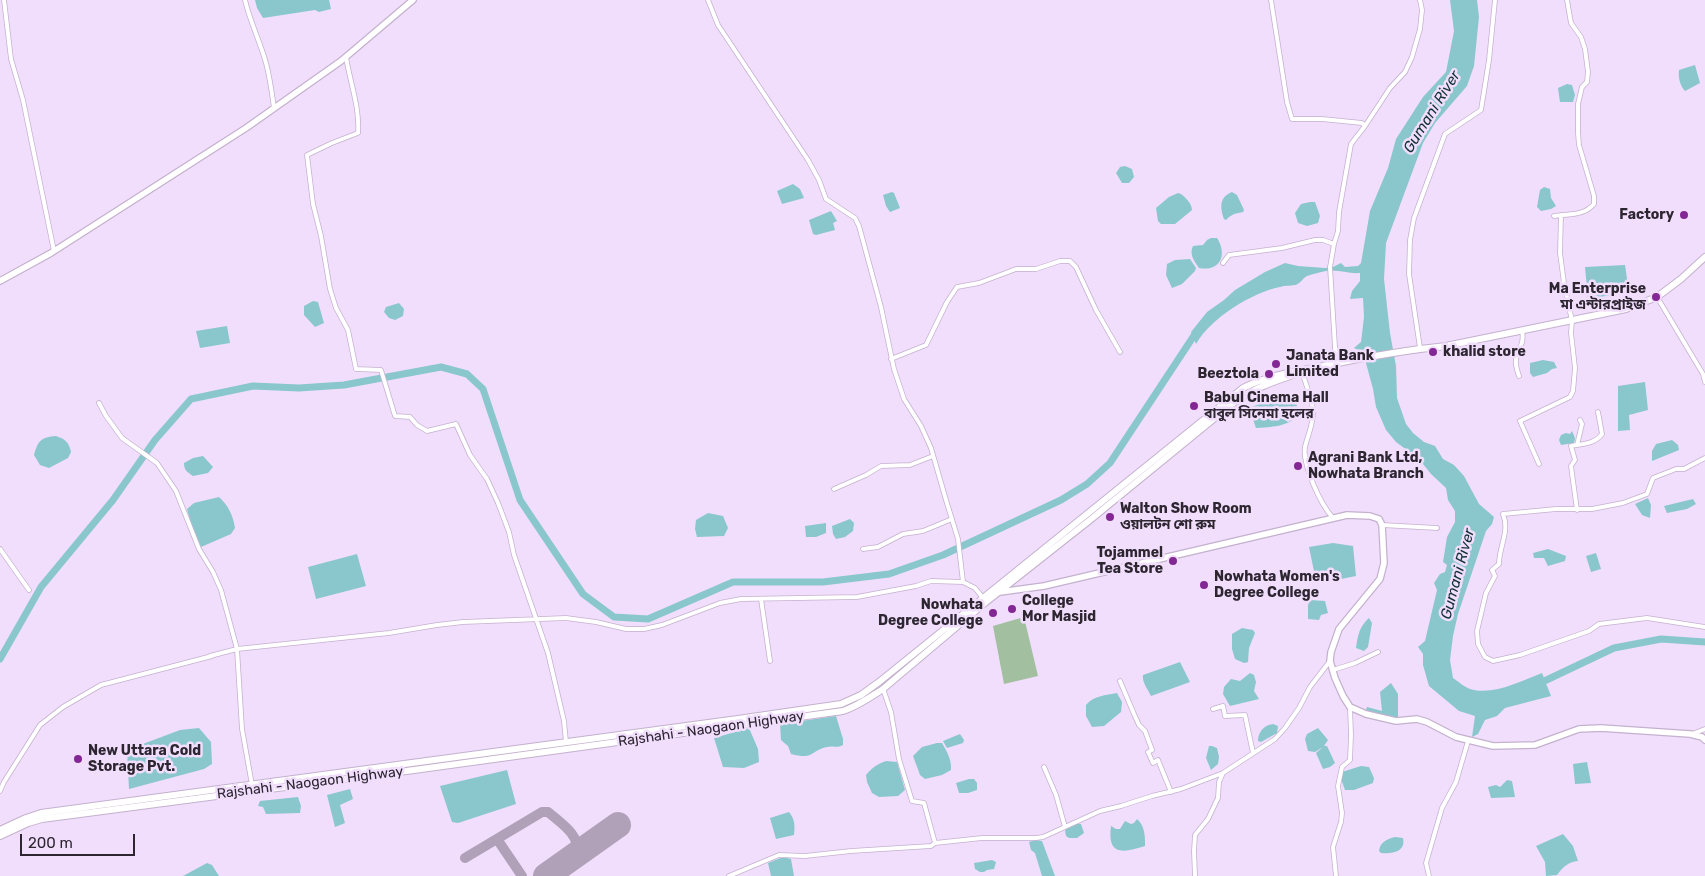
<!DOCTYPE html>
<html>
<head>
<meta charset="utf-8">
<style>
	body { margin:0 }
	#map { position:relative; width:1705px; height:876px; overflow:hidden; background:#f1defc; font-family:Rubik,sans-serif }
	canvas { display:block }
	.scale { position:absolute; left:20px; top:834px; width:115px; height:22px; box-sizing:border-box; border:2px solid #2d2631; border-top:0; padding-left:6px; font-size:15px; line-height:18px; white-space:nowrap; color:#2d2631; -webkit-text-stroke:4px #f1defc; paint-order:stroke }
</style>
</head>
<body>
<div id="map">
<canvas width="1705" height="876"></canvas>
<div class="scale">200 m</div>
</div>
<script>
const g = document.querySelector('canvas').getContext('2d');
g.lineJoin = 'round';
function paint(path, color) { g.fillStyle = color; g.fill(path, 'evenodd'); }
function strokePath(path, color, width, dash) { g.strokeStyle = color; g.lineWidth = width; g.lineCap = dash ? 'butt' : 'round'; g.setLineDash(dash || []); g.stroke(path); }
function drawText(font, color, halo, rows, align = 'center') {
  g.font = font + ' Rubik,"Noto Sans Bengali",sans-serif'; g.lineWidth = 5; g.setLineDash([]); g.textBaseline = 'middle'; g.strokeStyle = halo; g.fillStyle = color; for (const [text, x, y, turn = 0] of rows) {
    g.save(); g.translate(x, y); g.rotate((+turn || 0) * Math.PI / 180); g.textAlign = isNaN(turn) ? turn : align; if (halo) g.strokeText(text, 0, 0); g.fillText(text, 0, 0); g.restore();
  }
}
const green = new Path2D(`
	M1024,617L1038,676L1004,684L993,626Z`);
const water = new Path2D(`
	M255,0H329L331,9L319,12L315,10L263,18L257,8Z
	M1450,0H1477L1479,17L1474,66L1467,86L1435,123L1423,143L1386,243L1384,279L1390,333L1396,366L1397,398L1406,424L1413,433L1424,442L1435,446L1443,459L1454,465L1464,476L1479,504L1494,517L1492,524L1486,531L1458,614L1453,636L1450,660L1453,678C1458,681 1464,687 1470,689C1493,696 1521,681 1542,673L1551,696L1505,708L1497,716L1485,720L1478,734L1472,737L1475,716L1459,711L1429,686L1423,665V654L1418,647L1425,641L1437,590L1434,583L1440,574L1445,572L1447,565L1443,562L1447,537L1455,522V511L1448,500L1446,488L1431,474L1419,459L1396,442L1386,430L1376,407L1373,389L1363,352L1354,348L1361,342L1364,317L1363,298L1350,299L1352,291L1360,281V273C1348,274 1338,269 1326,271C1320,272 1313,274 1307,276C1303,278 1300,284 1295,285C1290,286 1285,285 1280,287C1251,293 1211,318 1196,344L1191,332L1207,312L1224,300L1235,290L1265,272L1285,263L1298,266L1325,268L1333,267L1341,263L1345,267L1358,266L1361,263L1370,211L1388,168L1396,139L1423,97L1446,72L1454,31Z
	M1695,65L1700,83L1685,91C1680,86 1678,77 1679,70Z
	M1567,84L1572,85L1575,95L1573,102H1560L1558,88Z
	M1125,166L1132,169L1134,177L1129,183H1122L1116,173L1120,167Z
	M793,184L800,189L804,198L782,204L777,191Z
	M1544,187L1550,189L1551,198L1556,206L1551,209L1541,211L1537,207L1540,190Z
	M892,192L894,193L900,208L890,212L886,206L883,195Z
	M1232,192L1237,195L1244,210L1243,212L1234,214L1229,217L1226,220L1224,219C1220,208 1219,197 1232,192Z
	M1178,193L1181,194C1186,198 1192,204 1192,210L1175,224H1161L1158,221L1156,208L1169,197Z
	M1310,202H1315L1320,216L1318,223L1307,226L1298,223L1295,213L1301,204Z
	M831,211L837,221L833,223L835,230L816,235L813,234L809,220Z
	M1211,238H1217C1228,255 1220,272 1199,268C1194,261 1189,254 1193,246L1203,245L1207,240Z
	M1190,259L1196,268L1195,271L1182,284L1172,288L1166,275L1167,264L1175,260Z
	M1625,265L1629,292L1588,299L1585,267Z
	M313,301L318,302L324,323L315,327L304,315V306Z
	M399,303L404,309L403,316L395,320L389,318L384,312L386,307Z
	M227,326L230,343L200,348L196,331Z
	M1543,360L1554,362L1557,368L1552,369L1547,373L1533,377L1530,373V363Z
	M1645,382L1648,410L1629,415L1630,430L1618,431V386Z
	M1294,394L1299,415C1287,427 1271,427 1256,428L1249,408L1278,397Z
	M1572,431L1575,438L1574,443L1561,445L1559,440L1561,435L1566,433L1570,434Z
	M56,436C65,439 69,442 71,452L68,458L49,468L40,465L34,455C38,441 41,437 56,436Z
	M1672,440L1678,445L1679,450L1652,461V451L1656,444Z
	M203,456L213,467L208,473L193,476C187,472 184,470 184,463L193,458Z
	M219,497C229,506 233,516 235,528L231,534L201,547L192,527L187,509L194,503Z
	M1648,498L1651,505L1650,518L1642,515L1635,504Z
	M1693,499L1696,504L1687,509L1667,513L1664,506Z
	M708,513L723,516L728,528L724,536L697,537L695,529L696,520Z
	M850,519L854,523L853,531L845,537L836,539L833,534L832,526Z
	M826,523V533L816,537H806L805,526Z
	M1333,543L1353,546L1356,576L1336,580L1316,581L1309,547Z
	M1548,549L1566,556L1565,561L1548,566L1544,558H1534L1533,553Z
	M1596,553L1601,569L1591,572L1586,556Z
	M357,554L366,586L316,599L308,567Z
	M1310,600L1325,601L1328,613L1321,615L1319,620L1308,619V605Z
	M1369,618L1372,623L1368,647L1364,651L1356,648C1358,635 1359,627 1369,618Z
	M1242,628L1253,630L1255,633L1249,648L1248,662L1244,663L1235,659L1232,649V634Z
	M1180,662L1190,682L1151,696C1148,689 1142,683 1143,675Z
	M1250,673L1254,675L1256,682L1254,691L1259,699L1230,706L1223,694L1224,687L1231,679L1240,681Z
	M1391,683L1398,694V720L1366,710L1367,707L1382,711L1380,692Z
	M1117,693L1122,702L1121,712L1104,726L1092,727L1086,716V705C1093,696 1106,695 1117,693Z
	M836,716L843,739V745C835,749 834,745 827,747C809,751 815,760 791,754L788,746L781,740L780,724Z
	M1273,724L1278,726L1277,733L1261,742L1258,741C1258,732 1264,725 1273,724Z
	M199,728L211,742L212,764L204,769L129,789L127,750L180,730Z
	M749,728L758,749L759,762L744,768L723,767L714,738Z
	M1318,728L1328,740L1324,746H1327L1335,763L1330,767L1323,769L1316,753L1323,747L1315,752L1308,751L1305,739L1307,734Z
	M960,734L964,740L963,743L947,748L943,741Z
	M937,743H942C947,752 952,760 951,770L942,775L925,779L920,775L913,756L922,747Z
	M1209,746H1212L1217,748L1219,757L1218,764L1211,770L1206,758Z
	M886,761L897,762L905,790L898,796L879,797L872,793L867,782L866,775C872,768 877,764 886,761Z
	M1587,762L1591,783L1575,784L1573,764Z
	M1361,766L1369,767L1374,778L1373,783L1354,790H1345L1340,776L1342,772Z
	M507,770L516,804L458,823L452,822L440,786Z
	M969,779H974L977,783V790L968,793H959L956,783Z
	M1507,780L1512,781L1515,797L1491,798L1488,787L1496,785L1500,787Z
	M350,789L353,799L340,805L345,823L335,827L327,795Z
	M298,797L301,806L300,813L266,814L263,807L258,806L260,801Z
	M789,812C795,819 795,826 794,835L776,839L770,818Z
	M1137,819C1145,826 1145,836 1145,846C1123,853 1107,856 1111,826L1116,829H1120L1125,821L1131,824L1134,823Z
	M1077,824H1081L1084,833L1077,838H1069L1066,836L1065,831L1067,827Z
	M1563,834L1573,846L1578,861C1568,862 1563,867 1557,875L1546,876L1545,862L1536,846Z
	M1395,837L1403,838C1406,852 1392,854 1381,853L1379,851C1380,842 1387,839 1395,837Z
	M1036,840L1042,841L1055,876H1042L1035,853L1031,850L1029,842Z
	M783,857L791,859L794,876H771L768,863Z
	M992,860L996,862L994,869L987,870L984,872H980L975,869L974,863Z
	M207,863L212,865L219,876H183Z`);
const river = new Path2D(`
	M0,659L41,587L113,500L155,440L191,399L253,386L299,388L344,385L441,367L467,374L483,389L520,500L583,594L614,617L648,619L733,582H823L889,574L943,555L1061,500L1087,484L1110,463L1197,331
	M1538,684L1614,648L1661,639L1705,642`);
const taxiway = new Path2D(`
	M497,839L522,876
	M465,858L542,812H548C562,824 579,834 578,854`);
const runway = new Path2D(`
	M546,876L618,825`);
const street = new Path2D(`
	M4,0L11,59L23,100L54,251
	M245,0C250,22 260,41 266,63C270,78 272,93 274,108
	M708,0L718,25L808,160L819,180L826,199L855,218L859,226L881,307L894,369L904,399L921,426L931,448L946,500L958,539L963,582
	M1271,0L1287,102L1292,119H1322L1362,123L1365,126
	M346,57C350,82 360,108 358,133L332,143L307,155L313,204L321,236L330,289L336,308L348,330L356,369L381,370L395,416L410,417L417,425L427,431L456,424L470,455L487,479L498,503L509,532L514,555L548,653L564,721L566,742
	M1554,216C1568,214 1584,216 1594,204V196L1579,145L1578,133V104L1582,87L1587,82L1588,72L1585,49L1581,37L1571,23L1567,0
	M1223,263L1229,255L1282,248L1315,240H1323L1334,244
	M1657,297L1703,374L1705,382
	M1420,348L1409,274L1410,240L1414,218L1445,134L1481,110L1489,60L1495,0
	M891,359L926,345L947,302L957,287L979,283L1016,269H1036L1060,261H1070L1076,267L1096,310L1120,352
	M1336,363L1330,267L1334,244L1338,231L1339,212L1351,144L1365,126L1390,88L1405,72L1412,57L1420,29L1422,10L1420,0
	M1301,369C1305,382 1311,396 1313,410C1314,423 1308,434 1305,447C1302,465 1321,505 1333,518
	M1519,376C1517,370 1514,362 1517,355C1521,345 1524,342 1522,330
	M99,403L106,416L122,438L157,463L176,491L199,549L213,572L221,590L237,649L242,729L252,785
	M1577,445L1582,424L1580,420
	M1705,458L1684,469H1676L1653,478L1647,494L1623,503L1592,509H1556L1503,514C1510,532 1499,546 1499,564L1492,570L1495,576L1486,593L1477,631L1478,644L1485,657L1493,661L1520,655L1589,631L1599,624L1647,618L1705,627
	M1539,464L1520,421L1570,397L1573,391L1575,368L1571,333L1572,321L1564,283L1560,253L1561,215
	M834,489L866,475L881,466L910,465L933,456
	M1577,510L1571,466L1575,460L1571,446C1582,444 1595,444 1602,434L1598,412
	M1382,525L1437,528
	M0,549L29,590
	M863,549L878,547L903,534L923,531L952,519
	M761,599L770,661
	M210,656L237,649L389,633L437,625L463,622L566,618L596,622L626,629H644L662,625L720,603L741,599L857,597L916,586L931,581L963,582L975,588L983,598
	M1333,670L1355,663L1378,652
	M1120,681L1134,714L1139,725L1145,731L1152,750L1148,752L1153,763L1158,760L1171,792
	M1213,709L1223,706L1225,716L1245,715L1253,753
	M1692,734L1705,729
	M1044,767L1056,795L1065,827
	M0,791L4,782L40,725L63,707L101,685L212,656
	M935,843L982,838H1036L1043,837L1100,811L1121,806L1152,796L1181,789L1223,773
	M729,876L779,855L805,856L851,851L931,846L935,843L924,803L912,801L899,759L891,712L883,689
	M1195,876L1194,851L1195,835L1208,819L1218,798L1219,782L1223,773L1275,739L1285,728L1299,708L1310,687L1330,661
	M1336,876L1333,847L1341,822L1342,813L1338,786L1342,767L1350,760L1351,735L1350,707
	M1429,876L1426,863L1442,808L1456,782L1468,741`);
const secondary = new Path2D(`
	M0,281L51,253L246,128L341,61L413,0
	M1000,592L1044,586L1347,515L1370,516L1379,519L1382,525L1384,563L1380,579L1339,629L1331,652L1330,661L1335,678L1343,696L1350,707L1366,714L1396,721L1417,719L1427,722L1456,737L1493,746L1535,745L1579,729L1601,728L1690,734L1702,737L1705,740`);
const primary = new Path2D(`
	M0,830L26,818L41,813L738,719L841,704L861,695L879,682L1243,388C1271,374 1299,371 1328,365C1367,357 1406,350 1446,346L1626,309L1657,297L1681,279L1705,257
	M0,836L28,823L42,819L414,770L843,711C858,706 869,698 883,689L986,602L1090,520L1232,404C1253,388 1275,381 1299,373`);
const markers = [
	[1684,215,5,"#832794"],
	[1656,297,5,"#832794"],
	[1433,352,5,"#832794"],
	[1276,364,5,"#832794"],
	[1269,374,5,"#832794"],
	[1194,406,5,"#832794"],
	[1298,466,5,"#832794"],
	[1110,517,5,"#832794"],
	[1173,561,5,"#832794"],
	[1204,585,5,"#832794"],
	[1012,609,5,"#832794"],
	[993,613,5,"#832794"],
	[78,759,5,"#832794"]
];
const poiNames = [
	["Factory",1674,215,"right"],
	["Ma Enterprise",1646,289,"right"],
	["মা এন্টারপ্রাইজ",1646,305,"right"],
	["khalid store",1443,352],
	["Janata Bank",1286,356],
	["Limited",1286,372],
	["Beeztola",1259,374,"right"],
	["Babul Cinema Hall",1204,398],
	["বাবুল সিনেমা হলের",1204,414],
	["Agrani Bank Ltd,",1308,458],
	["Nowhata Branch",1308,474],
	["Walton Show Room",1120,509],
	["ওয়ালটন শো রুম",1120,525],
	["Tojammel",1163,553,"right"],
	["Tea Store",1163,569,"right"],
	["Nowhata Women's",1214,577],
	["Degree College",1214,593],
	["College",1022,601],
	["Mor Masjid",1022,617],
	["Nowhata",983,605,"right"],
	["Degree College",983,621,"right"],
	["New Uttara Cold",88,751],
	["Storage Pvt.",88,767]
];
const streetNames = [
	["Rajshahi - Naogaon Highway",711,729,-8],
	["Rajshahi - Naogaon Highway",310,783,-7]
];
const waterNames = [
	["Gumani River",1432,112,-58],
	["Gumani River",1458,574,-75]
];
paint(green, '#a2bf9f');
paint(water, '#89c7cd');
strokePath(river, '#89c7cd', 7);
strokePath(taxiway, '#b0a0b8', 10);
strokePath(runway, '#b0a0b8', 26);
strokePath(street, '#c4b1ce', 5.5);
strokePath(secondary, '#c4b1ce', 8);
strokePath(primary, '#c4b1ce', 8);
strokePath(street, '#fff', 4);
strokePath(secondary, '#fff', 5.5);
strokePath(primary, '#fff', 6);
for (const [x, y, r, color] of markers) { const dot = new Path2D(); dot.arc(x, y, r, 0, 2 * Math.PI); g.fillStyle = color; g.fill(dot); strokePath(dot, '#f1defc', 2); }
drawText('bold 14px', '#2d2631', '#f1defc', poiNames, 'left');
drawText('14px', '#2d2631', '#f1defc', streetNames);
drawText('italic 15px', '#103033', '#f1defc', waterNames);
</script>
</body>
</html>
